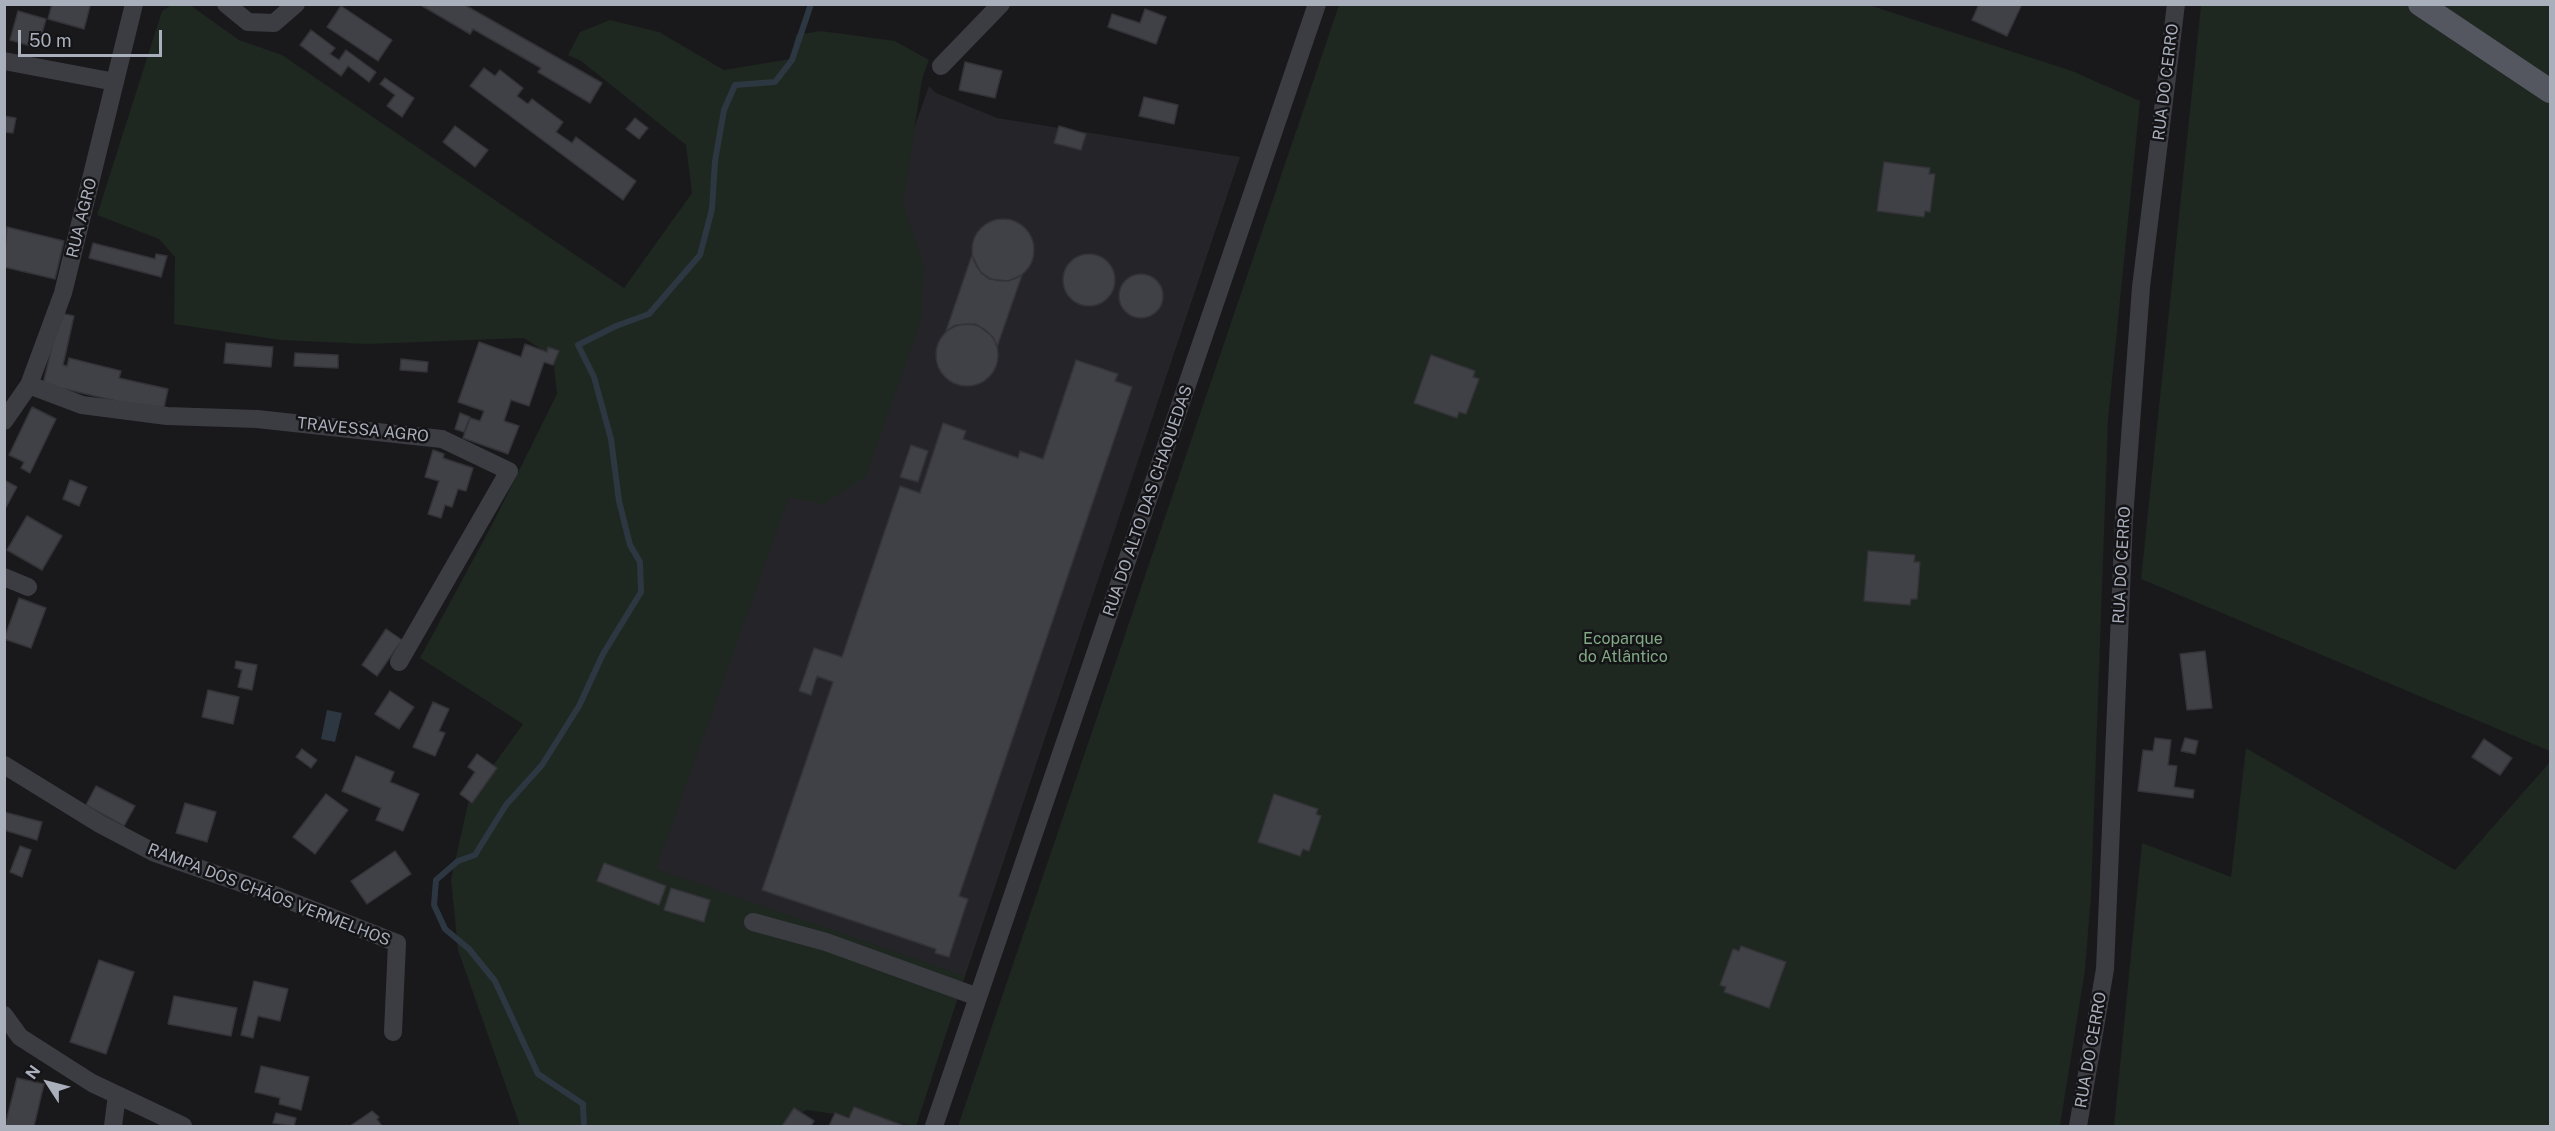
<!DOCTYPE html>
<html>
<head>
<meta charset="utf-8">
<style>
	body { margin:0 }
	#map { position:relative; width:2555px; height:1131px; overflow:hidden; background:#19191c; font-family:"Public Sans",sans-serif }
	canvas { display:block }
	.frame { position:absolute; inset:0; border:6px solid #aaafbc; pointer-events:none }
	.north { position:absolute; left:18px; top:1053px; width:60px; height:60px; -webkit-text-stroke:4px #141417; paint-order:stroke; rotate:306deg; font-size:16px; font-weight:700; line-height:24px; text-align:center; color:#aaafbc }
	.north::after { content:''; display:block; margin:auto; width:21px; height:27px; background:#aaafbc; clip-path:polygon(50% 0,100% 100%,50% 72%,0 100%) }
	.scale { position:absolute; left:18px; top:30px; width:144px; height:27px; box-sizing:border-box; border:3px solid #aaafbc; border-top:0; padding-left:8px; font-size:18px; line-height:21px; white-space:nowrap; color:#aaafbc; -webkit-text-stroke:4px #141417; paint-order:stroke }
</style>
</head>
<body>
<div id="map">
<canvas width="2555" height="1131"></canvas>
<div class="frame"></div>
<div class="north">N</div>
<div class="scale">50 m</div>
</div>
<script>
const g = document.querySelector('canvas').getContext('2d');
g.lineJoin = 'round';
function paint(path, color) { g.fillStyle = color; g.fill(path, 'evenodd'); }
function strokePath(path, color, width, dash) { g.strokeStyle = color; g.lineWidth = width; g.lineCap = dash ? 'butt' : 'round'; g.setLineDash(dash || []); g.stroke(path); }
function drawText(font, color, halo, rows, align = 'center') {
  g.font = font + ' "Public Sans",sans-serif'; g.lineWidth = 5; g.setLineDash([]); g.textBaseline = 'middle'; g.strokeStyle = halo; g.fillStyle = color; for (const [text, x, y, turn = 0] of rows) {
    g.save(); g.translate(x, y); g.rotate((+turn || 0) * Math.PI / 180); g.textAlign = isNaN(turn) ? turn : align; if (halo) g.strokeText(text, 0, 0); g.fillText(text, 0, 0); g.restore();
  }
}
const built = new Path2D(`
	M929,86L936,93L997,118L1240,157L962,985L650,876Z`);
const green = new Path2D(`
	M172,5H190L239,40L282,55L624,288L692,193L686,145L581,61L568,55L580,32L610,20L659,32L724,70L790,59L796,35L821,31L895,41L929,60L922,79L903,205L924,266L921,320L866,476L824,504L789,497L656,869L965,976L916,1126L807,1110L791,1117L787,1126H520L458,950L451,879L469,799L523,724L420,658L494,521L557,394L553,357L524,338L368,344L281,340L174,324L175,257L159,239L97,215L162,11Z
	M1339,5H1869L2072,71L2140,101L2108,420L2091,895L2085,970L2060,1126H958Z
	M2201,5H2550V751L2141,579Z
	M2246,748L2455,870L2550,762V1126H2114L2142,843L2231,877Z`);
const water = new Path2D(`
	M327,710L342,713L335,742L321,739Z`);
const stream = new Path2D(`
	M584,1126L583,1104L538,1074L495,981L469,949L445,929L434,905L436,880L458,861L475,855L506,805L542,765L579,706L603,654L641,592L640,562L630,545L619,501L611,439L594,377L578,345L616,326L649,314L700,255L712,209L715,161L724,110L735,85L775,82L792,60L811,4`);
const building = new Path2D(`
	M52,4H93L90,6L84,29L48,19Z
	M419,4H463L602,83L590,103L538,72L541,68L473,29L470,34Z
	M1979,4H2022L2007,36L1972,20Z
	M341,6L392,40L378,61L327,27Z
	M1145,9L1166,17L1156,44L1108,27L1112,14L1140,23Z
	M18,11L46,19L38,48L10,40Z
	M311,30L335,48L330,54L339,60L346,50L376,72L369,82L348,66L341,76L300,45Z
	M965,62L1002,71L995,98L959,90Z
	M484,68L495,76L500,70L523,88L517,96L528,104L532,99L563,122L556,132L572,143L576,137L636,181L623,200L470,86Z
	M385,78L414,98L402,117L387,106L395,95L380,84Z
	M1144,97L1178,105L1174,124L1139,116Z
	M4,116L16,118L13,133L4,132Z
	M635,118L648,128L639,139L626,129Z
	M455,126L488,150L475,167L443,142Z
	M1059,126L1086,134L1081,150L1054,143Z
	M1884,162L1930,168L1929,174H1935L1930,212L1925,211L1924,217L1877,211Z
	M972 250a31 31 0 1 1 62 0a31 31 0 1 1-62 0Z
	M7,227L64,241L55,279L4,267Z
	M93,243L155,259L156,254L167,256L161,277L89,258Z
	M1063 280a26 26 0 1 1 52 0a26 26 0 1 1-52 0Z
	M972,255L981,273L989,279L1008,281L1022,275L997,347L993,337L976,324L955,325L946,331Z
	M1119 296a22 22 0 1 1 44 0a22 22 0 1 1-44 0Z
	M60,313L74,316L63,365L67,366L69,358L121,371L119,378L168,389L163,412L43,384Z
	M936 355a31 31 0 1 1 62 0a31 31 0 1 1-62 0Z
	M479,342L521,357L525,344L547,352L548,347L559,351L553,365L544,362L529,406L511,400L504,421L519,426L508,454L463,438L470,418L480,421L484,411L458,402Z
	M226,343L273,347L271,367L224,363Z
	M295,353L338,355V368L294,366Z
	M1431,355L1475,371L1473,377L1479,379L1466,414L1459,412L1457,418L1414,403Z
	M401,359L428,362L427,372L400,370Z
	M1076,360L1118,374L1115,381L1132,387L959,896L968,899L949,957L935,953L936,949L762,890L833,682L817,676L811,695L799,691L814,648L842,657L900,486L920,493L943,423L966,431L963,439L1018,458L1020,451L1043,459Z
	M32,407L56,419L30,473L21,468L24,462L9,455Z
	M460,413L470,417L464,432L455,429Z
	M911,445L928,451L918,482L900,477Z
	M433,450L444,454L443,458L473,468L466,491L458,489L452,507L445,505L441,518L428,514L439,481L425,477Z
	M4,480L17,487L4,511Z
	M70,480L87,487L79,506L63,499Z
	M27,516L62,536L42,570L7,550Z
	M1868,551L1915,555L1914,562H1920L1917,599H1911L1910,605L1864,601Z
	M19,598L46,608L31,648L4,639Z
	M386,629L402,640L377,676L362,665Z
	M2205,651L2212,708L2187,710L2180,654Z
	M236,661L257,665L252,690L238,687L242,670L235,668Z
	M208,690L239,697L233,724L202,717Z
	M390,691L414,707L399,729L375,714Z
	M433,702L449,709L439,731L445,733L435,756L413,747Z
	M2155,738L2171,740L2168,765L2177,766L2174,787L2194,790L2193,798L2138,791L2143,750L2153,751Z
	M2185,738L2198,741L2195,754L2181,751Z
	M2484,739L2512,758L2500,775L2472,757Z
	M302,749L317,760L311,768L296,757Z
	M477,754L497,768L472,803L460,794L475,772L468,767Z
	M356,756L394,772L390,782L419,794L403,831L376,820L381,808L342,791Z
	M96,786L135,806L124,826L86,805Z
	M326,794L348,810L315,854L293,837Z
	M1274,794L1318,809L1316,814L1321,816L1309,851L1303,849L1300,856L1258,842Z
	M185,803L216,812L207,842L176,833Z
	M4,812L42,822L37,840L4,830Z
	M20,846L31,850L22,877L10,872Z
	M395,851L411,874L367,904L351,881Z
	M604,863L666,886L659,905L597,881Z
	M671,888L710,900L704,922L664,910Z
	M1741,946L1786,962L1769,1008L1724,992L1726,987L1720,985L1733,949L1739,951Z
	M99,960L134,972L106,1054L70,1042Z
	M254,981L288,989L280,1021L258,1016L253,1038L241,1035Z
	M174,996L237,1008L231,1036L168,1024Z
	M261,1066L309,1077L301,1110L279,1104L280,1098L255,1092Z
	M17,1078L44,1084L34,1126H5Z
	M854,1107L904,1126H829L835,1113L849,1118Z
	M794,1108L814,1121L811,1126H782Z
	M372,1111L379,1117L377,1119L381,1125L378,1126H350Z
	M276,1113L296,1118L294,1126L273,1123Z`);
const minor = new Path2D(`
	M226,4L248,22L274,23L296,4
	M4,61L115,82
	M941,66L1001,4
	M29,385L82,405L167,416L257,419L442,439L509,471L399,662
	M4,421L29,385L63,293L134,4
	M4,577L28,587
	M4,765L100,824L155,853L270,893L397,943L393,1032
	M753,922L826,942L978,997
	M4,1015L20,1037L92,1083L183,1126
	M113,1126L117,1095
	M934,1126L1317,4
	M2078,1126L2105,969L2124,519L2141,287L2176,4`);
const major = new Path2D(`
	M2420,4L2550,91`);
const streetNames = [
	["RUA DO CERRO",2166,82,-83],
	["RUA AGRO",82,218,-76],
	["TRAVESSA AGRO",363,430,6],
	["RUA DO ALTO DAS CHAQUEDAS",1148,501,-71],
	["RUA DO CERRO",2122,565,-87],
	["RAMPA DOS CHÃOS VERMELHOS",269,895,21],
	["RUA DO CERRO",2091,1050,-80]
];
const parkNames = [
	["Ecoparque",1623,639],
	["do Atlântico",1623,657]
];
paint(built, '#252529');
paint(green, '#1e2720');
paint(water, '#2d3741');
strokePath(stream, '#2d3741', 6);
paint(building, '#404146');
strokePath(building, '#333338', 1.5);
strokePath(minor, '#3c3c43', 18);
strokePath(major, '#555760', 24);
drawText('16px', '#aaafbc', '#141417', streetNames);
drawText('16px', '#80a984', '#141417', parkNames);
</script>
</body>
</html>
